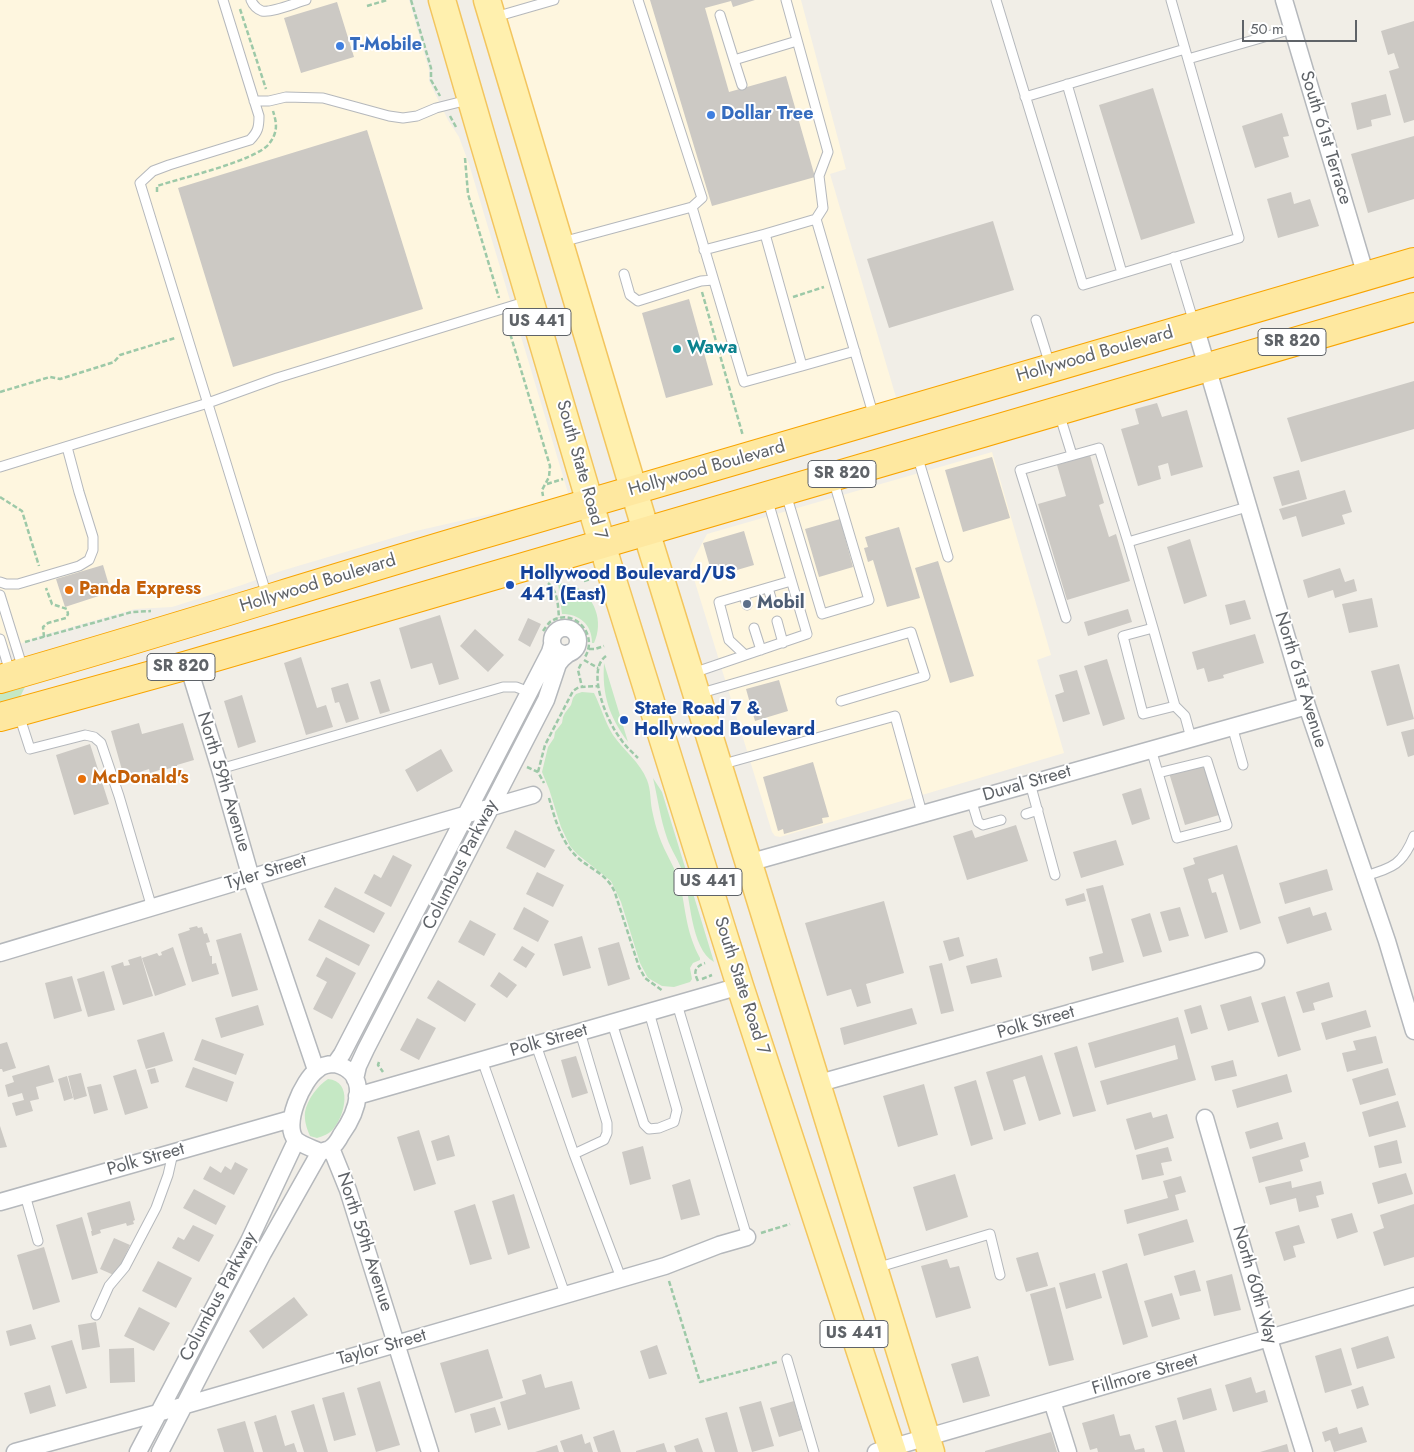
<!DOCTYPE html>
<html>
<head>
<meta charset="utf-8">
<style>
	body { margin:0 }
	#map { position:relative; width:1414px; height:1452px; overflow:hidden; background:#f1eee7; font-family:Jost,sans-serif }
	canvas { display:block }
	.scale { position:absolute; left:1242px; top:20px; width:115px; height:22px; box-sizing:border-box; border:2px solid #5f6368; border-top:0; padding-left:6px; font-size:15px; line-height:18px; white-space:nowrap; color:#5f6368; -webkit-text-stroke:4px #fff; paint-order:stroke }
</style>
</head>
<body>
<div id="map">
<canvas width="1414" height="1452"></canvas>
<div class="scale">50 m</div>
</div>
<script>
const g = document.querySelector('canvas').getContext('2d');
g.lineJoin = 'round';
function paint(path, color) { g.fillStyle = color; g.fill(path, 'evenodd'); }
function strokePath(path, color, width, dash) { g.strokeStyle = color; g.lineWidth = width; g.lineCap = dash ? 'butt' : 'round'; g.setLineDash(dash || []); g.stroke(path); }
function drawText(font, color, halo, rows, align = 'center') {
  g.font = font + ' Jost,sans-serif'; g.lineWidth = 4; g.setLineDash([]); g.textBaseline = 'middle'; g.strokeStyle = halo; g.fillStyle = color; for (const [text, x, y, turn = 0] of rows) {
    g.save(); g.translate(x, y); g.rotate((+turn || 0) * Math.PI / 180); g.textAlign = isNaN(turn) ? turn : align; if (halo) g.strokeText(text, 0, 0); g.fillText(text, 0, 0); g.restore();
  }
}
const commercial = new Path2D(`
	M0,0H409L429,70V81L448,120L459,137L469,164L569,496L416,531L281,571L242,585L172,607L135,609L36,637L0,653Z
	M496,0H801L846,169L830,174L898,404L630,480Z
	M992,452L1051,655L1037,660L1064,753L780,837L775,836L772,832L690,566L707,534Z`);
const green = new Path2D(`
	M558,583C563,584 569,584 574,586C595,596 604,622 594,643H592C592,624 579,614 562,614Z
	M604,663L628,742C609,716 602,695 604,663Z
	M25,687L20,697L0,703V694Z
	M541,687L543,689L500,773L498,772L497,769Z
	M582,692L594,693C601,707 605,722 613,735C624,751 640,762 647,780C651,790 650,800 652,810C654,819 656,828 659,836C665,854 677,869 681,888C686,914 687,934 700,958V960L693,963L690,968L692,979L690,982L674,987L662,986L648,978L640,963L621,902L611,881L577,854L570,846L561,827L549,789L542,772L548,747L554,738L555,732L562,723L563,717L565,713L571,705L573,698L576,694Z
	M653,778L662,792L714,962C690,948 691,897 683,873C679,861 671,850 667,838C660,818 658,799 653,778Z
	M328,1079C353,1081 345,1115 334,1128C330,1134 323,1136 317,1138L310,1136C307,1129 304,1121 305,1112C307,1100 318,1085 328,1079Z`);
const building = new Path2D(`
	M650,0H755L733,7L731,1L705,8L729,92L786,76L815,177L712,206Z
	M337,2L354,57L301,73L284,18Z
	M1414,21V120L1404,123L1389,71L1399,68L1394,53L1388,55L1381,31Z
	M1153,88L1195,223L1141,240L1099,105Z
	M1386,94L1391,115L1371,120L1372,126L1357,130L1351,103Z
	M1282,113L1289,136L1283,137L1289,157L1255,168L1242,126Z
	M367,130L423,309L233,367L178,188Z
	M1414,136V199L1368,213L1351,154Z
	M1291,192L1294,204L1310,199L1319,226L1278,238L1267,199Z
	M993,221L1014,290L889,328L867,259Z
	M689,299L713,385L666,398L642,313Z
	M1414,381V429L1301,462L1287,418Z
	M1157,403L1162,417L1187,410L1203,467L1171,476L1168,463L1158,466L1161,479L1138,486L1121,429L1139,424L1135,409Z
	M1090,455L1104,503L1099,505L1109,537L1116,534L1130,581L1067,600L1038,504L1066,496L1057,465Z
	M992,457L1010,518L963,532L945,470Z
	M1299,470L1307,499L1282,506L1273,477Z
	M1345,490L1352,512L1342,515L1345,524L1302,537L1296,516L1283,520L1279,509Z
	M840,519L853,567L819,577L805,529Z
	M899,527L920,598L887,607L873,560L868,562L864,548L868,547L865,537Z
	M744,531L754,565L713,577L703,543Z
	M1190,539L1207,596L1184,604L1167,547Z
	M938,561L974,676L950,683L915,568Z
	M103,565L111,592L65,607L56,579Z
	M1340,568L1345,582L1354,579L1357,591L1335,598L1333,590L1308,598L1303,580Z
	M1372,598L1378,627L1349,633L1342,604Z
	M1245,600L1251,619L1230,625L1225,605Z
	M1128,609L1132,622L1088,636L1084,622Z
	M440,615L459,679L439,685L432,663L411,669L399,628Z
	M528,618L541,624L530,647L518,640Z
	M475,629L504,655L488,672L460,646Z
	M1255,634L1264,663L1223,675L1224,678L1208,682L1204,668L1197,670L1192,652Z
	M301,657L317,708L326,705L333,727L306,735L284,663Z
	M1107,659L1125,719L1103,726L1084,666Z
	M1399,664L1414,719L1387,726L1371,671Z
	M1077,670L1090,714L1063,722L1055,695L1064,692L1059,675Z
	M380,679L390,711L380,714L370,682Z
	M779,680L788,711L755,721L746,689Z
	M348,683L359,719L346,723L339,702L335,703L331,688Z
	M242,695L256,742L238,748L224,701Z
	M139,723L142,734L183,723L194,760L177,765V766L164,770L163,769L150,773L149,769L124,777L111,731Z
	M1414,729V755L1408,757L1401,732Z
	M90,744L109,804L74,815L56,755Z
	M441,749L453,771L417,792L405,770Z
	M813,762L829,817L822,818L823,823L784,834L783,829L778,831L763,777Z
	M1203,763L1219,815L1185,825L1169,773Z
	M1141,788L1150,819L1132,825L1122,794Z
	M1016,825L1028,861L967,880L953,836L972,830L975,838Z
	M515,830L555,850L545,868L506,848Z
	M1116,840L1124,865L1081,878L1073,852Z
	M1237,845L1261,923L1240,930L1223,874L1208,879L1212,893L1216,892L1228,932L1205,939L1183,868L1195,864L1193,858Z
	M393,855L412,865L391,907L364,893L374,874L381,878Z
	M1327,869L1333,890L1285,904L1279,883Z
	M537,872L564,885L553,907L526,894Z
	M1103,885L1124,962L1092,971L1089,957L1103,953L1086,889Z
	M335,887L385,913L374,933L324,907Z
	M1084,893L1086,901L1067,906L1065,899Z
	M884,901L904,973L866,984L871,1003L857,1007L851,989L827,996L805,923Z
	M524,907L549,921L538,942L513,929Z
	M1180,907L1189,936L1169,941L1160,912Z
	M1310,907L1313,916L1326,912L1332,930L1287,944L1278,917Z
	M1150,913L1162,952L1143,957L1131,919Z
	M319,919L370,945L359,966L308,940Z
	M470,920L496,934L484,956L458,942Z
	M197,926L198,928L202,927L204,934L207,933L210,942L206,943L210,956H212V964L216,963L219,974L192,982L178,934L190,930L189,928Z
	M241,933L258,990L232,997L216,940Z
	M582,936L591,968L563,976L554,944Z
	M959,937L964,956L949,961L943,941Z
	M619,942L630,979L608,986L598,948Z
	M522,946L535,954L526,968L513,960Z
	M173,947L186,985L155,996L142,958L157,953L159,956L162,955L161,952Z
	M141,956L153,996L123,1005L111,966L123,962L124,966L130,965L128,960Z
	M326,957L356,973L332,1019L313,1009L327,982L316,976Z
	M997,958L1002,977L971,984L966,966Z
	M942,963L954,1011L941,1014L929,966Z
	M104,971L115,1010L88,1017L77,979Z
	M499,972L517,985L507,998L490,986Z
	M72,976L82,1011L54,1019L45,983Z
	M438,980L476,1004L465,1022L427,998Z
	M1329,982L1333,997L1313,1003L1315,1010L1303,1013L1296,992Z
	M1251,996L1259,1022L1228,1031L1220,1005Z
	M1285,996L1301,1050L1278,1057L1261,1003Z
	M258,1005L264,1025L221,1038L215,1018Z
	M1201,1005L1208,1029L1191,1034L1184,1010Z
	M912,1008L917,1024L844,1045L840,1028Z
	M1366,1010L1371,1027L1326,1040L1321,1023Z
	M1178,1017L1196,1080L1107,1105L1100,1081L1178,1059L1175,1045L1095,1068L1088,1043Z
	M417,1018L436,1028L419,1060L400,1050Z
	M164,1032L173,1061L146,1069L137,1040Z
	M1376,1036L1383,1063L1347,1072L1342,1053L1356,1050L1353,1041Z
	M202,1039L244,1054L236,1075L194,1060Z
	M7,1042L16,1068L3,1072L2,1069H0V1044Z
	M1077,1046L1096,1111L1073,1117L1054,1053Z
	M1042,1055L1061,1114L1039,1121L1025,1076L1013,1080L1026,1124L1004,1131L986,1072Z
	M576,1056L588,1093L572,1098L561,1060Z
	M1233,1060L1237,1076L1215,1081L1211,1066Z
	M49,1065L54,1082L36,1087L39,1099L30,1101L33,1111L16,1116L12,1103L24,1100L22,1093L8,1097L5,1085L14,1082L12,1076Z
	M193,1067L234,1082L227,1102L185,1087Z
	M155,1068L159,1082L151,1084L147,1070Z
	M1388,1068L1396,1095L1360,1105L1352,1079Z
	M136,1069L148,1108L125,1115L113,1076Z
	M81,1073L87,1096L74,1100L68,1076Z
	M1287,1074L1292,1092L1237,1108L1232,1090Z
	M67,1076L73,1098L64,1101L58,1079Z
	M976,1080L993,1139L971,1146L954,1087Z
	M101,1084L108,1110L94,1114L87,1087Z
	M924,1084L938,1135L898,1147L883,1096Z
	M1398,1101L1406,1127L1369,1137L1362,1112Z
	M1151,1112L1153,1118L1167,1114L1174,1138L1135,1150L1126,1119Z
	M1278,1122L1283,1139L1250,1149L1245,1132Z
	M0,1126L7,1147L0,1148Z
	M419,1130L436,1184L414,1191L397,1137Z
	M449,1135L455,1156L437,1161L431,1141Z
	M1397,1140L1402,1163L1379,1168L1374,1146Z
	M1305,1142L1309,1157L1300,1160L1303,1171L1259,1183L1252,1157Z
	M643,1146L651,1179L630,1185L622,1152Z
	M1168,1147L1172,1161L1161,1163L1164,1175L1142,1180L1136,1155Z
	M235,1162L248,1169L234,1195L203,1179L210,1166L221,1173L225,1166L231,1170Z
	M1406,1173L1413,1194L1378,1204L1372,1183Z
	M955,1174L968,1217L926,1231L913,1187Z
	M1181,1176L1186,1192L1175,1195L1179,1210L1127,1224L1124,1210L1168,1198L1163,1181Z
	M690,1179L700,1215L681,1220L672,1185Z
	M1291,1181L1292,1188L1321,1181L1324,1194L1316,1196L1319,1207L1299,1212L1296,1198L1270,1205L1265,1187Z
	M194,1189L226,1206L216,1225L183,1208Z
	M514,1194L530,1248L508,1255L492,1201Z
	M130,1201L135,1220L133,1221L134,1224L127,1226L126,1223L100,1230L101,1233L92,1236L91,1231H92L87,1213Z
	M475,1204L492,1259L470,1265L454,1211Z
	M1414,1204V1257L1384,1266L1373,1232L1384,1228L1380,1215Z
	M1352,1213L1358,1232L1337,1239L1331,1219Z
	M82,1217L98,1273L72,1280L56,1225Z
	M1187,1219L1194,1242L1144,1256L1138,1234Z
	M193,1225L214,1235L199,1262L172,1248L178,1237L184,1240Z
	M1299,1225L1305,1243L1293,1246L1296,1257L1284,1261L1275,1232Z
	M114,1238L130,1245L116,1276L100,1269Z
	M44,1247L60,1302L33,1310L17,1255Z
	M1038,1252L1048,1286L1026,1292L1016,1258Z
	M947,1259L950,1268L959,1266L971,1308L936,1318L921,1266Z
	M158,1261L192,1278L176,1308L142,1291Z
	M1127,1263L1148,1337L1123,1345L1102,1271Z
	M1195,1270L1201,1291L1180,1296L1174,1276Z
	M1095,1273L1102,1298L1066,1309L1059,1283Z
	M1232,1274L1241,1310L1214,1316L1206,1281Z
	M1055,1287L1074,1360L1049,1366L1030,1294Z
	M1172,1293L1180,1319L1152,1327L1144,1301Z
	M294,1297L308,1315L263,1349L249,1331Z
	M139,1307L170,1323L154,1351L124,1336Z
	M96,1322L100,1347L82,1350L78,1325Z
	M31,1324L36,1339L10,1346L6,1331Z
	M1388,1336L1395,1358L1357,1369L1351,1348Z
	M72,1340L87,1388L66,1394L51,1346Z
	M657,1345L667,1374L649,1379L640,1351Z
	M134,1348L135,1382L110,1383L109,1349Z
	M1341,1348L1352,1385L1325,1393L1315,1356Z
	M488,1349L503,1398L455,1413L440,1363Z
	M978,1356L990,1396L963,1403L951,1364Z
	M541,1374L545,1388L572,1381L580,1409L508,1430L500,1402L526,1394L522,1380Z
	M1251,1377L1256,1393L1265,1390L1268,1402L1233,1412L1225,1385Z
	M380,1381L400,1445L376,1452L357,1388Z
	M50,1385L56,1406L30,1414L24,1393Z
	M1363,1386L1369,1405L1357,1409L1351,1390Z
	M1211,1388L1217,1410L1183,1420L1177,1398Z
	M344,1392L356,1435L334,1441L322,1398Z
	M761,1401L774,1446L752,1452L739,1407Z
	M794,1401L802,1430L779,1437L770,1408Z
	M314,1404L328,1452H304L291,1411Z
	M495,1407L501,1425L475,1433L470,1414Z
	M727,1412L738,1452H715L705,1418Z
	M1114,1414L1120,1436L1130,1434L1135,1450L1144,1448L1145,1452H1098L1097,1448L1090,1450L1082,1423Z
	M276,1415L285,1446L294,1443L297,1452H263L254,1422Z
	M1176,1420L1185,1452H1163L1155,1426Z
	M245,1421L254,1452H224L217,1429Z
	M1337,1427L1339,1434L1362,1427L1367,1442L1334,1452L1330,1440L1325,1442L1322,1432Z
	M614,1430L621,1452H598L593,1437Z
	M1051,1432L1057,1452H985V1451Z
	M582,1434L585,1444L590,1442L593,1452H564L560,1441Z
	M698,1438L703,1452H676L674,1446Z
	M664,1443L667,1452H636V1451Z
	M1287,1444L1289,1452H1260Z
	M557,1445L559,1452H535Z`);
const path = new Path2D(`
	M411,0L431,68V80L440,96
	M367,6L387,0
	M240,9L266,89
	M450,116L456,127
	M465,158L468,194L499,298
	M157,192V186C181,178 255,161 269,144C278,132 277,124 273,111
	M702,292L743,436
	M793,297L824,287
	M506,320L550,466L549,477L542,490L543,496
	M0,392L50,377L60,379L114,362L120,355L175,338
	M547,484L563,479
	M0,497L22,511L39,566
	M584,581L591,579
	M548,583C558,591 558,606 559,618
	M543,631C545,628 548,624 550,622C573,606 599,634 585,657
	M44,637L43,627L48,623L66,618L68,614L67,609L52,604L46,588
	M25,642L132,612L151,611
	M589,649H595L604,646
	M606,656C585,671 608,723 620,738C625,746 632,752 638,758
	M584,660L598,668
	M581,664L578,670L582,687
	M527,767L538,772L544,783
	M538,772L545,745L573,691L579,687L598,686
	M549,798C555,819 561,842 578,858C588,867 603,873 611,885C613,888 615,892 616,896L639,967L645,978L663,991
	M702,979L712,975
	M698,981C693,971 695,967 705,963
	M379,1062L378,1065L383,1072
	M761,1233L790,1224
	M669,1281L700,1382L777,1362`);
const service = new Path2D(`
	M223,0L259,116C259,127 258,132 250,140L169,165L153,171L140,183L267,596
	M251,0C253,5 257,9 262,11C272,13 295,3 306,0
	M638,0L702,198L692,207L744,382L802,366
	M786,0L828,152L819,176L823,208L816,219L765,234L802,366L855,351
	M996,0L1083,285L1239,238L1171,0
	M720,15L734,60L797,41
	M495,17L554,0
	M1188,59L1292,29
	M734,60L742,85
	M1067,84L1122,273
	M1025,97L1185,49
	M254,101H269L286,97L323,98L389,116L403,118L417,116L436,108L468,100
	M816,219L874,417
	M562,242L692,207
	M704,250L765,234
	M1174,257L1194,323
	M624,274L630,295L638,301L701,281L713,280
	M1036,320L1050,365
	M1059,413L1072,455
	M917,455L948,557
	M0,467L208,403L277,378L528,301
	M786,494L822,614L869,600L833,479
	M1128,542L1247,507
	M0,582L6,584H18L79,566L89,560L93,550V537L79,492L67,447
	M768,588L771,598
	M0,595L23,669
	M744,595L747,605
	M1066,618L1020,470L1099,448L1128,542L1153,628
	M777,621L783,643
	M754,628L761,650
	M1153,628L1175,706L1143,714L1123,636Z
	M0,639L10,672
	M745,655L729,640L719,602L791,581
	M693,673L807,634L767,498
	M698,694L911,632L925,676L841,701
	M1175,706L1185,716L1191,738
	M19,715L30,749L85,735L94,737L101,743L119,796L152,908
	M1232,726L1243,765
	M1151,749L1177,838L1227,825L1207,761L1158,773
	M720,765L895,716L922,813
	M220,769L503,687H516L529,692
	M1030,783L1055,875
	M971,799L978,822L983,825L1001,820
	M1026,814L1038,810
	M1365,876C1393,868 1403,864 1414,836
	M677,1004L747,1237
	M612,1023L644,1124L649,1129L659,1128L674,1122L677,1110L649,1012
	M536,1045L574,1154L604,1140L607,1133V1123L580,1032
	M482,1060L565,1294
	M574,1154L621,1278
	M25,1195L38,1241
	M876,1268L990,1234L1000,1275
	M96,1315L109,1286L125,1267L156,1208L168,1175L173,1153
	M787,1359L814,1452`);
const minor = new Path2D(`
	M1284,0L1366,276
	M1195,326L1307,706L1387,941L1414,1031
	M552 641a13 13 0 1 1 26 0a13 13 0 1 1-26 0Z
	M188,665L220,769L251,878L316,1070
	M748,863L1307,706
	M0,953L313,859L533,795
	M335,1064L342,1054L550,652L552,645
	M335,1064C372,1073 357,1113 341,1135C339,1139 335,1145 331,1148C329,1150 323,1151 320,1152C314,1149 300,1144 296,1140C282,1125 303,1080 317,1070C322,1065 328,1064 335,1064Z
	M355,1079L358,1066L366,1049L546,700L558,664L562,659L569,653
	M816,1084L1256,961
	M357,1096L740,986
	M1205,1118L1269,1339L1304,1452
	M331,1148L348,1190L430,1452
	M0,1202L291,1119
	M1052,1401L1068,1452
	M15,1452L158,1413L665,1266L719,1245L747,1237
	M138,1452L249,1241L296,1141
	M160,1452L263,1253L320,1152
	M876,1452L1414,1296`);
const primary = new Path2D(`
	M442,0L483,141L611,574L740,986L893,1452
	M487,0L646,531L931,1452`);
const trunk = new Path2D(`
	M0,679C161,633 320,582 480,535L1414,262
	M0,717L188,665L1414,307`);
const markers = [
	[340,46,5,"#3f7fe0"],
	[711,115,5,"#3f7fe0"],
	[677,349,5,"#0f9aa8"],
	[510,585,5,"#1a4fb4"],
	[69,590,5,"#e8710a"],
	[747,604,5,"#5c6f8a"],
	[624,720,5,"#1a4fb4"],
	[82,779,5,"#e8710a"]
];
const shields = [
	[537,322,68],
	[1292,342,68],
	[842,474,68],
	[181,667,68],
	[708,882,68],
	[854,1334,68]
];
const shieldNames = [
	["US 441",537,322],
	["SR 820",1292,342],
	["SR 820",842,474],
	["SR 820",181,667],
	["US 441",708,882],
	["US 441",854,1334]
];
const shopNames = [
	["T-Mobile",350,46],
	["Dollar Tree",721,115]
];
const streetNames = [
	["South 61st Terrace",1325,138,73],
	["Hollywood Boulevard",1095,355,-16],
	["Hollywood Boulevard",707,469,-16],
	["South State Road 7",581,470,74],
	["Hollywood Boulevard",318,584,-17],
	["North 61st Avenue",1300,680,73],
	["North 59th Avenue",223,782,73],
	["Duval Street",1027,784,-16],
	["Columbus Parkway",461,865,-63],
	["Tyler Street",266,873,-17],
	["South State Road 7",741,986,72],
	["Polk Street",1036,1023,-16],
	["Polk Street",549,1041,-16],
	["Polk Street",146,1160,-16],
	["North 59th Avenue",364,1242,72],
	["North 60th Way",1254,1285,74],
	["Columbus Parkway",219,1297,-62],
	["Taylor Street",382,1348,-16],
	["Fillmore Street",1145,1375,-16]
];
const cultureNames = [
	["Wawa",687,349]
];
const transitNames = [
	["Hollywood Boulevard/US",520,575],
	["441 (East)",520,596],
	["State Road 7 &",634,710],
	["Hollywood Boulevard",634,731]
];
const foodNames = [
	["Panda Express",79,590],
	["McDonald's",92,779]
];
const serviceNames = [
	["Mobil",757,604]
];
paint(commercial, '#fef6df');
paint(green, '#c5e8c4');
paint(building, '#ccc9c4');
strokePath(service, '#b5b8bc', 11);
strokePath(minor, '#b5b8bc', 19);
strokePath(primary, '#f3c55e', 29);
strokePath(trunk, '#f8a400', 30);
strokePath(path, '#9dc9a8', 2.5, [5, 2.5]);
strokePath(service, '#fff', 9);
strokePath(minor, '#fff', 16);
strokePath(primary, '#fff0ae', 26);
strokePath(trunk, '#fee8a0', 28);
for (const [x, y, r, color] of markers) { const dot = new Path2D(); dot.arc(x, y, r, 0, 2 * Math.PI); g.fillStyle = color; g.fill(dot); strokePath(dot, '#fff', 2); }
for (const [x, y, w] of shields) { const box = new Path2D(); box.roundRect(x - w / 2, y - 13.5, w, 27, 4); g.fillStyle = '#fff'; g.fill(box); strokePath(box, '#5f6368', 1); }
drawText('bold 16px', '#5f6368', null, shieldNames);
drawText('bold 18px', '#366cbe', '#fff', shopNames, 'left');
drawText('18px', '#5f6368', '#fff', streetNames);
drawText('bold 18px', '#0d838f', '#fff', cultureNames, 'left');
drawText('bold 18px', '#164399', '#fff', transitNames, 'left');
drawText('bold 18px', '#c56008', '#fff', foodNames, 'left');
drawText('bold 18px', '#4e5e75', '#fff', serviceNames, 'left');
</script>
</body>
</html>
